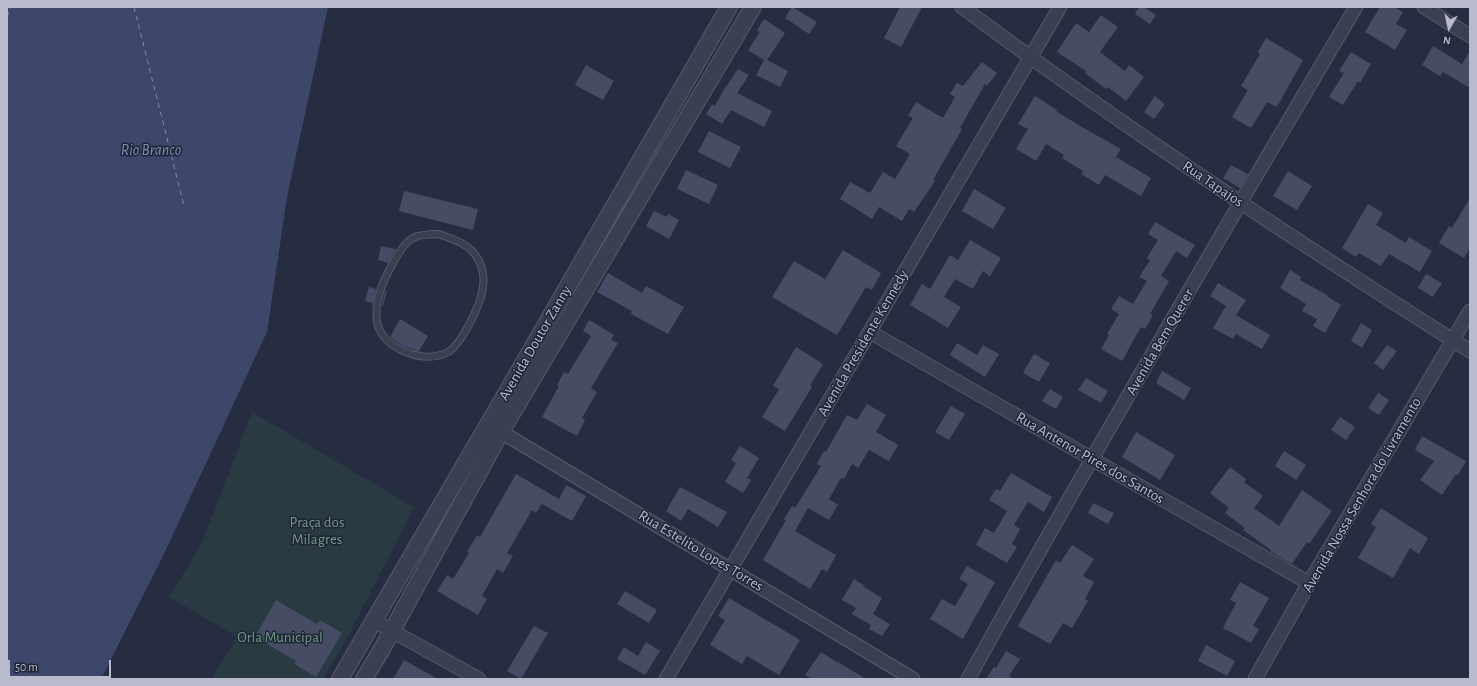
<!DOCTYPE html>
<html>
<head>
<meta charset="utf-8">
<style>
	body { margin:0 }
	#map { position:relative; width:1477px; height:686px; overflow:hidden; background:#272d41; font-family:"Alegreya Sans",sans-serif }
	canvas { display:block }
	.frame { position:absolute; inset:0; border:8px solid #b8bbcb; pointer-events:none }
	.north { position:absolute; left:1429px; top:8px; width:40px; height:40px; -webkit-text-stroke:3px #1f2536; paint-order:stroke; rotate:189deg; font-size:11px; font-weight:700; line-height:16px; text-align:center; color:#b8bbcb }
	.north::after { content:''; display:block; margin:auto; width:14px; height:18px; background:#b8bbcb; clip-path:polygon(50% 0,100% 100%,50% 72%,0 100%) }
	.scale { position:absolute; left:8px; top:660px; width:103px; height:18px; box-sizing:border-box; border:2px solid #b8bbcb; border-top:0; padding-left:5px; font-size:12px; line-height:14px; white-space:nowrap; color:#b8bbcb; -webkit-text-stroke:3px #1f2536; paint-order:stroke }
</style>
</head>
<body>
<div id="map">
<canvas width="1477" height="686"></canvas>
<div class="frame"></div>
<div class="north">N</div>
<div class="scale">50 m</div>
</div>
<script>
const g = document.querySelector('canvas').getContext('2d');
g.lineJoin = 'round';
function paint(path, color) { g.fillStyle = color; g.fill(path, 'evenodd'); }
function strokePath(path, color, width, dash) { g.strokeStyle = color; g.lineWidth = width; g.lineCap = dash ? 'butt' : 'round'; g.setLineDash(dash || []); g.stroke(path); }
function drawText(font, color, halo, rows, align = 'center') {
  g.font = font + ' "Alegreya Sans",sans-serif'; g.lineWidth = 3; g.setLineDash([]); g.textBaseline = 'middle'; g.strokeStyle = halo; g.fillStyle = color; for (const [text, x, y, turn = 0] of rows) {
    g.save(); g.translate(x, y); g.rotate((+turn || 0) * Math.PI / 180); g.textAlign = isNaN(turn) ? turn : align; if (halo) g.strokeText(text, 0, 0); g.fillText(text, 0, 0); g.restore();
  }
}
const green = new Path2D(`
	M252,412L414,507L351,631L323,679H212L237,637L169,597L202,543Z`);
const water = new Path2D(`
	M7,7H328L287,197L267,332L162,558L101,679H7Z`);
const ferry = new Path2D(`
	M134,7L184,206
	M7,17L11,7`);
const building = new Path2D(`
	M792,7L817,22L809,34L785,18Z
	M900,7H922L901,47L884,38Z
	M1139,7H1144L1156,15L1150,24L1135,14Z
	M1380,7H1394L1403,12L1396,24L1407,30L1395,50L1365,32Z
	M1101,15L1118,27L1100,52L1125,71L1129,65L1144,77L1126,101L1108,87L1106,89L1085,73L1086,71L1057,52L1076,23L1089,32Z
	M764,19L785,33L767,60L788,71L780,87L756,75L764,60L748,50L760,32L757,30Z
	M1266,38L1303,60L1277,107L1267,102L1251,128L1232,117L1248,90L1241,86L1260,54L1258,52Z
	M1433,46L1462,64L1470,51V88L1443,72L1440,76L1422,65Z
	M1351,52L1371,64L1360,83L1358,81L1343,105L1329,97L1344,73L1339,71Z
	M982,62L997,73L987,86L985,84L960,128L962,129L933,180L935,181L914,212L909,209L902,221L879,207L872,219L840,199L850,182L870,193L883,172L895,179L910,154L896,146L913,118L908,116L916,102L943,118L955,97L950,94L957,83L963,86Z
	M586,65L614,81L603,100L575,85Z
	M738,69L749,75L737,93L772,111L764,127L731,110L722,124L706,114L712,104L715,106L725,87H726Z
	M1035,96L1057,110L1056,111L1080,126L1121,149L1116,157L1151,178L1141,196L1105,175L1099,185L1081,174L1083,171L1062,158L1064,155L1046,144L1036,161L1016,149L1028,129L1018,124Z
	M1155,96L1165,104L1154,119L1144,112Z
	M709,131L741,147L730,168L698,152Z
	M1231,165L1248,174L1240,188L1223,178Z
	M686,170L718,185L709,204L677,189Z
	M1288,171L1312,186L1297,210L1273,196Z
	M974,189L1006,208L993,229L962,211Z
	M404,191L478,209L473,230L399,211Z
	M1470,198V248L1464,258L1439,243L1449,226L1452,228Z
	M1368,204L1383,213L1376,225L1406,243L1409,237L1432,251L1420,272L1389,254L1381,266L1359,253L1356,257L1342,248Z
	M654,211L667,217L668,214L679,220L669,239L646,226Z
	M1155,222L1195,245L1187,258L1176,251L1161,276L1169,281L1150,314L1153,315L1145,329L1141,327L1122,361L1101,349L1109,335L1107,334L1119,314L1111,309L1119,296L1133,304L1147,281L1139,277L1150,260L1147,258L1158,240L1148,234Z
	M970,240L1001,258L990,276L983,271L973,289L955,279L944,297L961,307L948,328L910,305L922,284L930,289L950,255L958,260Z
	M381,246L396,249L388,263L378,260Z
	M843,250L881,273L872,290L866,287L837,335L772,297L794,261L825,279Z
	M1290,270L1301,277L1300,280L1327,295V296L1341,305L1325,333L1313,326L1317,319L1302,311L1306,304L1280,288Z
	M608,273L642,293L646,286L684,307L668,334L631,314L632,311L597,292Z
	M1426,274L1442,283L1433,297L1418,288Z
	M1218,283L1246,300L1236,315L1270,335L1262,349L1236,334L1233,339L1213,328L1226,306L1210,296Z
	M369,287L376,289L373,303L365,301Z
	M385,291H387L383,306L382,305Z
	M400,319L428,336L419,351L403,346L390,337Z
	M589,320L614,335L611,340L618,343L591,388L597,392L582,418L585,420L577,436L542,417L559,386L557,385L564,372L568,374L591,336L583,331Z
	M1361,323L1372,330L1362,348L1351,341Z
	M957,343L977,355L983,345L999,354L985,377L950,355Z
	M1387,345L1397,351L1383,370L1374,363Z
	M796,347L823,364L810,386L812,387L785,431L762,417L779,389L773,386Z
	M1034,354L1050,363L1039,382L1023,373Z
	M1162,371L1191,388L1184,400L1156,383Z
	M1086,378L1108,391L1101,403L1078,390Z
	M1050,389L1063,397L1056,409L1042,401Z
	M1378,393L1389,400L1379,415L1368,408Z
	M867,404L886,415L876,432L898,445L889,461L869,450L858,468L852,464L844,479L841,478L829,499L838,505L829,520L808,508L795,531L836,555L827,572L822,569L810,589L763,560L786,520L784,519L792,506L795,508L821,466L817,464L824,451L826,452L847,415L857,420Z
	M951,406L965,414L949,440L935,432Z
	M1340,417L1355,427L1346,440L1331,430Z
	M1136,432L1175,455L1160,480L1122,457Z
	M1422,436L1466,461L1458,475L1456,474L1442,495L1420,480L1434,461L1415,450Z
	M740,446L759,458L747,478L751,480L743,493L725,482L736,463L731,460Z
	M1284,451L1306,465L1296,480L1275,466Z
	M1230,467L1246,479L1244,482L1263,496L1254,508L1279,526L1302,490L1332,511L1309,544L1307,542L1292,564L1270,551L1271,550L1243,530L1245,528L1225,513L1229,508L1210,493Z
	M1011,473L1052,497L1044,512L1028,502L1014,525L1020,529L1012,544L1017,547L1007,563L976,545L985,528L994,533L1007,511L989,500L996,489L1000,491Z
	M516,474L559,499L566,485L586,496L572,521L542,504L536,513L532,510L507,553L513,556L503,573L497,569L482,596L487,599L478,615L437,591L447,575L453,579L469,553L467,552L477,535L480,537Z
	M680,487L727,512L718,527L688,509L681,521L666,511Z
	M1093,503L1114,513L1108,524L1088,513Z
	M1381,508L1428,538L1419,554L1410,548L1393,578L1358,558L1376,527L1371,524Z
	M1072,545L1094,559L1083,576L1094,582L1085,599L1088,601L1072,628L1063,623L1050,644L1018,626L1056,560L1060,563Z
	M967,566L995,582L963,639L930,619L942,599L955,606L968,584L959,579Z
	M854,579L865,586L864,587L882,598L873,614L890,624L882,636L869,629L871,625L852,614L856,608L842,600Z
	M1240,582L1269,598L1253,626L1259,629L1251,643L1223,628L1236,603L1230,600Z
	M625,591L657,610L649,623L617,604Z
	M729,598L800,640L779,675L747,656L742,664L710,645L725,620L718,616Z
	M276,600L317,624L320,620L342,633L316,677L294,664L296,661L255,637Z
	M534,626L548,633L521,679L507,671Z
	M646,642L660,651L645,675L617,659L624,647L638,656Z
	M1206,645L1235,661L1227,676L1198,661Z
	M1006,651L1020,659L1009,676L1014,679H986L994,667L996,668Z
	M821,652L838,663V662L866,679H812L805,675Z
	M404,660L438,679H393Z`);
const service = new Path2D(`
	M439,234C452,239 464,242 473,252C481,261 485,275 483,286C482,302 462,344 448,352C432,360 417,357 401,350C389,344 380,336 377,322C376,314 377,302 379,295C383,280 400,245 413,238C420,234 431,234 439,234Z`);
const minor = new Path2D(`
	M962,7C1126,129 1297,242 1470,351
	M1424,7L1470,36
	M870,332L1309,583
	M493,427L913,679
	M374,621L479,679
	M666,679L1060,7
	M968,679C1093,453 1224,229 1356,7
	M1255,679L1309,583L1470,311`);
const tertiary = new Path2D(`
	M340,679L515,378L729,7
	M364,679L382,649L501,432L753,7`);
const streetNames = [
	["Rua Tapajos",1213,184,34],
	["Avenida Bem Querer",1160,342,-60],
	["Avenida Doutor Zanny",535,343,-60],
	["Avenida Presidente Kennedy",863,343,-60],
	["Rua Antenor Pires dos Santos",1090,458,30],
	["Avenida Nossa Senhora do Livramento",1362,495,-60],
	["Rua Estelito Lopes Torres",701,551,31]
];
const parkNames = [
	["Praça dos",317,522],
	["Milagres",317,539],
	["Orla Municipal",280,637]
];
const waterNames = [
	["Rio Branco",151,150]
];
paint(green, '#293a42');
paint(water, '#3c4769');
strokePath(ferry, '#7f8cb2', 1, [5, 4]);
paint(building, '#464c63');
strokePath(service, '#565b6b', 8);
strokePath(minor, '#565b6b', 15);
strokePath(tertiary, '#565b6b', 18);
strokePath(service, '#3b4051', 6);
strokePath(minor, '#3b4051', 13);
strokePath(tertiary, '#3b4051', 16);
drawText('15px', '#b8bbcb', '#1f2536', streetNames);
drawText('15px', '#6f9b82', '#1f2536', parkNames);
drawText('italic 16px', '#7f8cb2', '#1f2536', waterNames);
</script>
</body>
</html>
